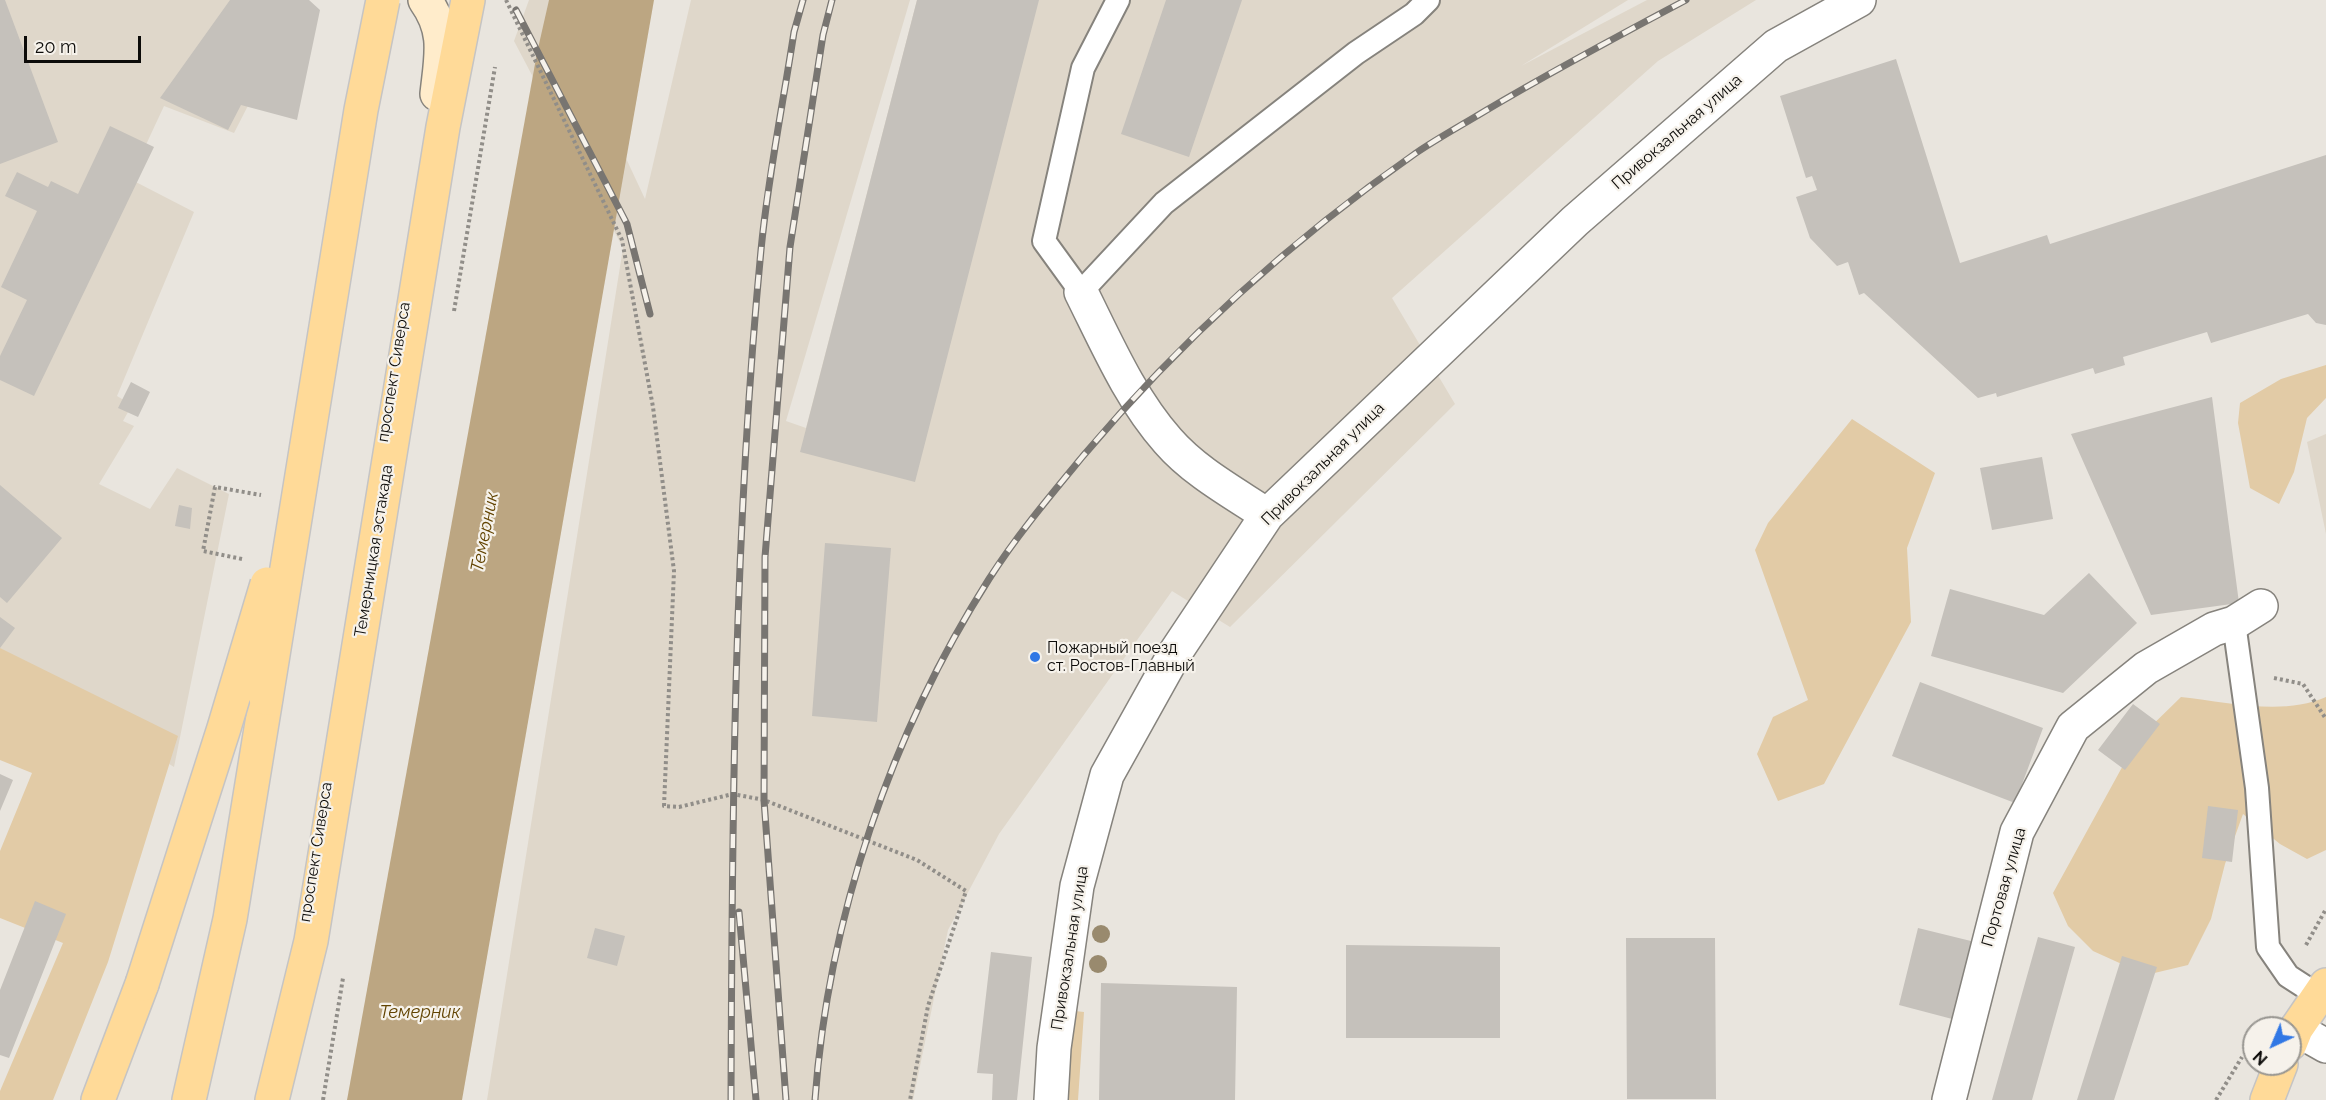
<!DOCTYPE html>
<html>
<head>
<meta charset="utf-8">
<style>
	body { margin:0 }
	#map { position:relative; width:2326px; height:1100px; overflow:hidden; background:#e9e5de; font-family:Raleway,sans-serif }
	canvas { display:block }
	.north { position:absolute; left:2242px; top:1016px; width:60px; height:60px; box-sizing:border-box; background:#f6f2eb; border:2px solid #989691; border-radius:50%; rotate:224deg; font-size:16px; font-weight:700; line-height:24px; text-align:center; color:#0c0b09 }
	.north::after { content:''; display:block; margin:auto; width:21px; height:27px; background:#3178e5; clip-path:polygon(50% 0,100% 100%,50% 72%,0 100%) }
	.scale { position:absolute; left:24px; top:36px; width:117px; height:27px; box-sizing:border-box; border:3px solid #0c0b09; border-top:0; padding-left:8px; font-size:18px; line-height:21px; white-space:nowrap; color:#0c0b09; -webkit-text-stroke:4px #f6f2eb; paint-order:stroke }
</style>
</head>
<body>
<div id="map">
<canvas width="2326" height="1100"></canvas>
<div class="north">N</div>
<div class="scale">20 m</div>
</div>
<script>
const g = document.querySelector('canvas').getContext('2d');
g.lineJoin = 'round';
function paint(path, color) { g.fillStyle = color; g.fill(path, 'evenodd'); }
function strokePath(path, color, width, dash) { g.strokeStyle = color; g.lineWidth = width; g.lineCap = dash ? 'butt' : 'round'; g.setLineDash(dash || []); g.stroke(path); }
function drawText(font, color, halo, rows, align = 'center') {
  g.font = font + ' Raleway,sans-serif'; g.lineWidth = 4.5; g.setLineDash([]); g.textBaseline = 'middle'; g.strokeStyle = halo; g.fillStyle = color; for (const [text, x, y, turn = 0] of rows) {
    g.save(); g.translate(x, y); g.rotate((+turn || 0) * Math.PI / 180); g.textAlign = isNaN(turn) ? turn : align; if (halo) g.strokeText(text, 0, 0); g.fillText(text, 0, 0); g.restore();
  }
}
const built = new Path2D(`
	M0,0H302L234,133L164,106L130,179L194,212L117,396L132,405L123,421L134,426L99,484L150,509L177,468L229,494L174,767L0,658Z
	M529,0H552L645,199L691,0H910L786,421L806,428L917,0H1628L1521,66L1647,0H1756L1658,61L1392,298L1455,404L1230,627L1172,591L999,834L948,930L913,1100H487L623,248L514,41Z
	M2326,434V534L2307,442Z`);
const green = new Path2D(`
	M2326,365V398L2307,418L2294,472L2279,504L2250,488L2238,423L2240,403L2281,379Z
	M1852,419L1935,473L1907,548L1911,622L1824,784L1778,801L1757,754L1773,717L1808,700L1755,550L1768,523Z
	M0,648L178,736L108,962L53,1100H0V1091L63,943L0,918V851L32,773L0,760Z
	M2181,697C2227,702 2283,716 2326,697V850L2307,859L2280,844L2243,814L2225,864L2211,919L2188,965L2146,975L2093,951L2068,926L2053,893L2137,740Z
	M1075,1011L1084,1012L1078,1100H1066L1070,1036Z`);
const water = new Path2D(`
	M549,0H654L462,1100H347L537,53Z`);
const building = new Path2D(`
	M0,0H5L58,142L0,164Z
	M230,0H309L320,10L297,120L241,105L228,130L160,98Z
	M917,0H1039L915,482L800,452Z
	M1166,0H1242L1189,157L1121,134Z
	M1896,59L1960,263L2047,235L2050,244L2326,155V325L2316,323L2308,314L2211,343L2207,332L2123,357L2125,365L2095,374L2093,368L1997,397L1996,393L1978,398L1864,293L1859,295L1848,262L1837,266L1810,238L1796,197L1817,190L1812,176L1806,178L1780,96Z
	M110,126L154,147L34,396L0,380V356L27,300L1,287L37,211L5,196L17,172L48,187L51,181L78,194Z
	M131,382L150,392L138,417L118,408Z
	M2212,397L2239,603L2151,615L2071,434Z
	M2042,457L2053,519L1992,530L1980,468Z
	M0,485L62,538L7,603L0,597Z
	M179,505L192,508L190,529L175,526Z
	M825,543L891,548L877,722L812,716Z
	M2089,573L2137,623L2063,693L1931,656L1950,589L2044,615Z
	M0,617L15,628L0,648Z
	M1920,682L2043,728L2015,803L1892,756Z
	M2133,704L2160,724L2125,770L2098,750Z
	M0,774L13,780L0,811Z
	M2208,806L2238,810L2232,862L2202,858Z
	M35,901L66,914L9,1058L0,1055V990Z
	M595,928L625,936L617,966L587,958Z
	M1918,928L1975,942L1956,1020L1899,1005Z
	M2038,937L2075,947L2032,1100H1992Z
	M1626,938H1715L1716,1099H1627Z
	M1346,945L1500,947V1038H1346Z
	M991,952L1032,957L1017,1100H992L993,1074L977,1073Z
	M2122,956L2157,967L2114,1100H2077Z
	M1101,983L1237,987L1235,1100H1099Z`);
const path = new Path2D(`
	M506,0L622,240L653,407L674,571L664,806L679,807L733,794L764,800L917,860L966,891L928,1006L910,1100
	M454,311L495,67
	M242,559L203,551L215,487L261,495
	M2274,678L2303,684L2326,719
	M2306,945L2326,909
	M323,1100L343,978
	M2216,1100L2242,1057`);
const lane = new Path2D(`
	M1118,0L1083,68L1044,241L1081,292L1164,203L1356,53L1414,14L1428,0
	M2234,623L2257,788L2268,947L2288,976L2319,996`);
const street = new Path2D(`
	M1081,292C1107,344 1130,398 1168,441C1195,472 1234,493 1267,515
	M2296,1029L2326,1046
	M1051,1100L1054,1048L1077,886L1107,775L1175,653L1267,515L1575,221L1776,46L1859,0
	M1949,1100L2017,832L2073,727L2146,668L2214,629L2234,623L2261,606`);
const secondary = new Path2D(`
	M425,0C448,32 441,56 437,94`);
const primary = new Path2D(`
	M2290,1044L2296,1029L2326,985
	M98,1100L142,984
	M189,1100L230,919L266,698
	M272,1100L311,941L443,127L468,0
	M2267,1100L2281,1064`);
const rail = new Path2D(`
	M516,10L627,224L650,314
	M739,912L756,1100
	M731,1100C732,817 734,532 761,250C768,177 783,104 794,32L803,0
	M786,1100L764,800L765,557L790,247L823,35L832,0
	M815,1100C828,918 891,733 989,579C1017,535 1050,496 1083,456C1181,340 1291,240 1416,153C1438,138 1462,125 1485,111C1551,72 1618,36 1686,0`);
const primaryBridge = new Path2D(`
	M266,698L361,110L383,0
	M142,984L224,728L267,584`);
const trees = [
	[1101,934],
	[1098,964]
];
const markers = [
	[1035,657,6,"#3178e5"]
];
const streetNames = [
	["Привокзальная улица",1677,132,-41],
	["проспект Сиверса",394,372,-81],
	["Привокзальная улица",1323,464,-45],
	["Темерницкая эстакада",374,551,-81],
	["проспект Сиверса",316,852,-81],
	["Портовая улица",2004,887,-74],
	["Привокзальная улица",1070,948,-81]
];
const poiNames = [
	["Пожарный поезд",1047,648],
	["ст. Ростов-Главный",1047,666]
];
const waterNames = [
	["Темерник",485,532,-79],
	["Темерник",420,1013]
];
paint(built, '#dfd7ca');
paint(green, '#e2cba6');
paint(water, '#bca682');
paint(building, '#c5c1bb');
strokePath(lane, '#86837d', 26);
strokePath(street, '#86837d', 36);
strokePath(secondary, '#86837d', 36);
strokePath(primary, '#c5c4c4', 36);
strokePath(path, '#918e89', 4, [3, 3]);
strokePath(lane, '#fff', 22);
strokePath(street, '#fff', 33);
strokePath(secondary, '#ffeccb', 33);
strokePath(primary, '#ffda98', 33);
strokePath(rail, '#787571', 7);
strokePath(rail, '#f6f2eb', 4.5, [14]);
strokePath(primaryBridge, '#c5c4c4', 36, []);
strokePath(primaryBridge, '#ffda98', 33);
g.fillStyle = '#998a6e';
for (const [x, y] of trees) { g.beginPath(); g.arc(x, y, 9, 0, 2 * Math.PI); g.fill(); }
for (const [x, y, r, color] of markers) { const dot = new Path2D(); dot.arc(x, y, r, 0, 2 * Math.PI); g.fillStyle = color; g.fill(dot); strokePath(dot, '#f6f2eb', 2); }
drawText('16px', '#0c0b09', '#f6f2eb', streetNames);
drawText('16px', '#0c0b09', '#f6f2eb', poiNames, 'left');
drawText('italic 18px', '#624300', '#f6f2eb', waterNames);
</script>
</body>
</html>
